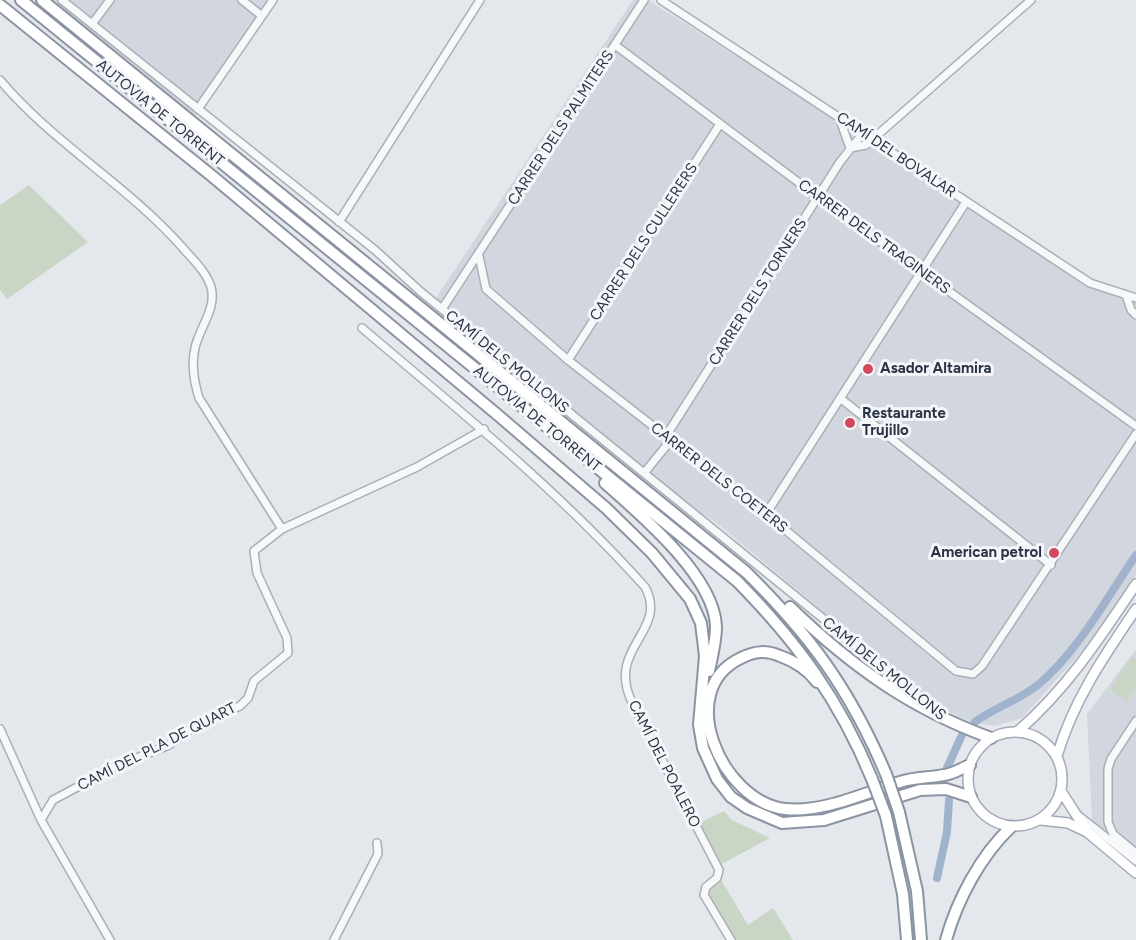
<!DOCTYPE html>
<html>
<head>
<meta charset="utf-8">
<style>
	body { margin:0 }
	canvas { display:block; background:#e4e7ec }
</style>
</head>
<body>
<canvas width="1136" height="940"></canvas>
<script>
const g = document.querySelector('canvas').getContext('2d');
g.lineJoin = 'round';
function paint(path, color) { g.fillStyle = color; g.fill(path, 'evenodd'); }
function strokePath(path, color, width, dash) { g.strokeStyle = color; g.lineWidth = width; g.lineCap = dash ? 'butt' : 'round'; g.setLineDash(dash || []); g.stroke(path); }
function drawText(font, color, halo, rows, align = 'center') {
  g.font = font + ' Figtree,sans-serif'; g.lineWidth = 6; g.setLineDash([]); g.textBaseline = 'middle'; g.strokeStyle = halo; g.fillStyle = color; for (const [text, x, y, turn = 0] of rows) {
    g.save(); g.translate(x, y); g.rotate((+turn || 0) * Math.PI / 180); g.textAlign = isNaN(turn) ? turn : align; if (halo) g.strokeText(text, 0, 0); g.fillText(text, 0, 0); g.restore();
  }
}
const built = new Path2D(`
	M52,0H277L201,103L195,118Z
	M633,0H648L853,130L950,196L1089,280L1136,299V575L1095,637L1022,718L995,726L970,722L933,704L718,524L675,496L434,301Z
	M1136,649V858L1092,820L1087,714Z`);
const green = new Path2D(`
	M29,185L88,242L7,299L0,290V205Z
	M1132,657L1136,660V688L1127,701L1110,690Z
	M724,811L732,820L770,838L720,865L697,824Z
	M721,880L748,925L773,908L793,940H732L708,897L711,889Z`);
const canal = new Path2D(`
	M975,722C995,707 1020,700 1039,684C1079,650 1106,599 1136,555
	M947,768L962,735
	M937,878L947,832L949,800`);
const minor = new Path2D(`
	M62,0L375,250L421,292L932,707
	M242,0L262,16
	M661,0L1090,283L1136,298
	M92,24L110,0
	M615,45L818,197L1136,426
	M0,80C53,143 127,185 182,247C192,259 206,271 211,287C217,309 199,328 195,348C191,365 194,382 199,398L282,529
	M198,109L273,0
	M839,117L850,148
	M850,148L866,145L1031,0
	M339,222L480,0
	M479,256L486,289L568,360L766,514L956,671L973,674L982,666L1136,434
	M1126,295L1131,310L1136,315
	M442,309L644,0
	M362,328C460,411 559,491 645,587C669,631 607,647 631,700L719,870L717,878L706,887L704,895L731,940
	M568,360L720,124
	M840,398L1051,565
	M666,436L840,162L863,133
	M645,472L671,440
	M766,514L966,202
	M1136,721L1111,759L1108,769V822L1113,834L1136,853
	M0,729L41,820L110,940
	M1079,816L1136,861
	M41,820L53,800L117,766L169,745L195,726L240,706L248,698L254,681L288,653L287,638L257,573L254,551L282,529L417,467L484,429
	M334,940L378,854L377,843`);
const major = new Path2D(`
	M1017,732C1066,690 1100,638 1136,584
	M968 779a47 47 0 1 1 94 0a47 47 0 1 1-94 0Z
	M1057,756C1073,701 1104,656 1136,609
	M1061,791L1086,830
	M1041,820L1068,823L1087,832L1136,873`);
const highway = new Path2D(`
	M21,0L737,581C797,642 839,699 872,779
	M42,0L746,572C811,636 850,690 886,774
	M0,5L212,176L499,416L606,508L652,553L690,599L701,623L705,656L699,725L703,748L717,779L731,797L747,808L782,823L824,820L920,790L946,789L971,797
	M605,483C640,514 714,576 716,626C716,641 712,657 709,671
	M790,607C851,666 911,709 991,738
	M817,682C808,670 794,661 780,656C766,650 755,651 741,658C673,690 721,801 785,809C823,813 864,793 900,782C915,777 929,778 944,775C953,774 962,768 970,765
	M899,812L917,891L921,940
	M886,816L903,894L907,940
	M946,940C957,900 981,855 1011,827`);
const highwayBridge = new Path2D(`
	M886,774L899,812
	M872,779L886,816`);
const markers = [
	[868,369,6,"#d1495b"],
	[850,423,6,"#d1495b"],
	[1054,553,6,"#d1495b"]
];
const streetNames = [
	["AUTOVIA DE TORRENT",160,113,39],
	["CARRER DELS PALMITERS",561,128,-57],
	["CAMÍ DEL BOVALAR",896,155,34],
	["CARRER DELS TRAGINERS",874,237,36],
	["CARRER DELS CULLERERS",644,242,-57],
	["CARRER DELS TORNERS",758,292,-58],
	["CAMÍ DELS MOLLONS",507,362,39],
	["AUTOVIA DE TORRENT",537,419,39],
	["CARRER DELS COETERS",719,478,38],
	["CAMÍ DELS MOLLONS",884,669,39],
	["CAMÍ DEL PLA DE QUART",157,747,-27],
	["CAMÍ DEL POALERO",664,764,63]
];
const poiNames = [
	["Asador Altamira",880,369],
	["Restaurante",862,414],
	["Trujillo",862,431],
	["American petrol",1042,553,"right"]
];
paint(built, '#d2d6de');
paint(green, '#c9d6c5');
strokePath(canal, '#9fb4cc', 8);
strokePath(minor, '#a9aeb7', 10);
strokePath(major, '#a3abb8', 12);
strokePath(highway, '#8b94a3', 14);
strokePath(minor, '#f7f8fa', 7);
strokePath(major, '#fff', 9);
strokePath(highway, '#fff', 10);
strokePath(highwayBridge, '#8b94a3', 14, []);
strokePath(highwayBridge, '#fff', 10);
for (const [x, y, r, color] of markers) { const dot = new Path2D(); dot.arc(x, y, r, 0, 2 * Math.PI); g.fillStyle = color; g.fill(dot); strokePath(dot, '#f4f6f9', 2); }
drawText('15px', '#2b3445', '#f4f6f9', streetNames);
drawText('bold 15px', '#2b3445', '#f4f6f9', poiNames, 'left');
</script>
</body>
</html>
